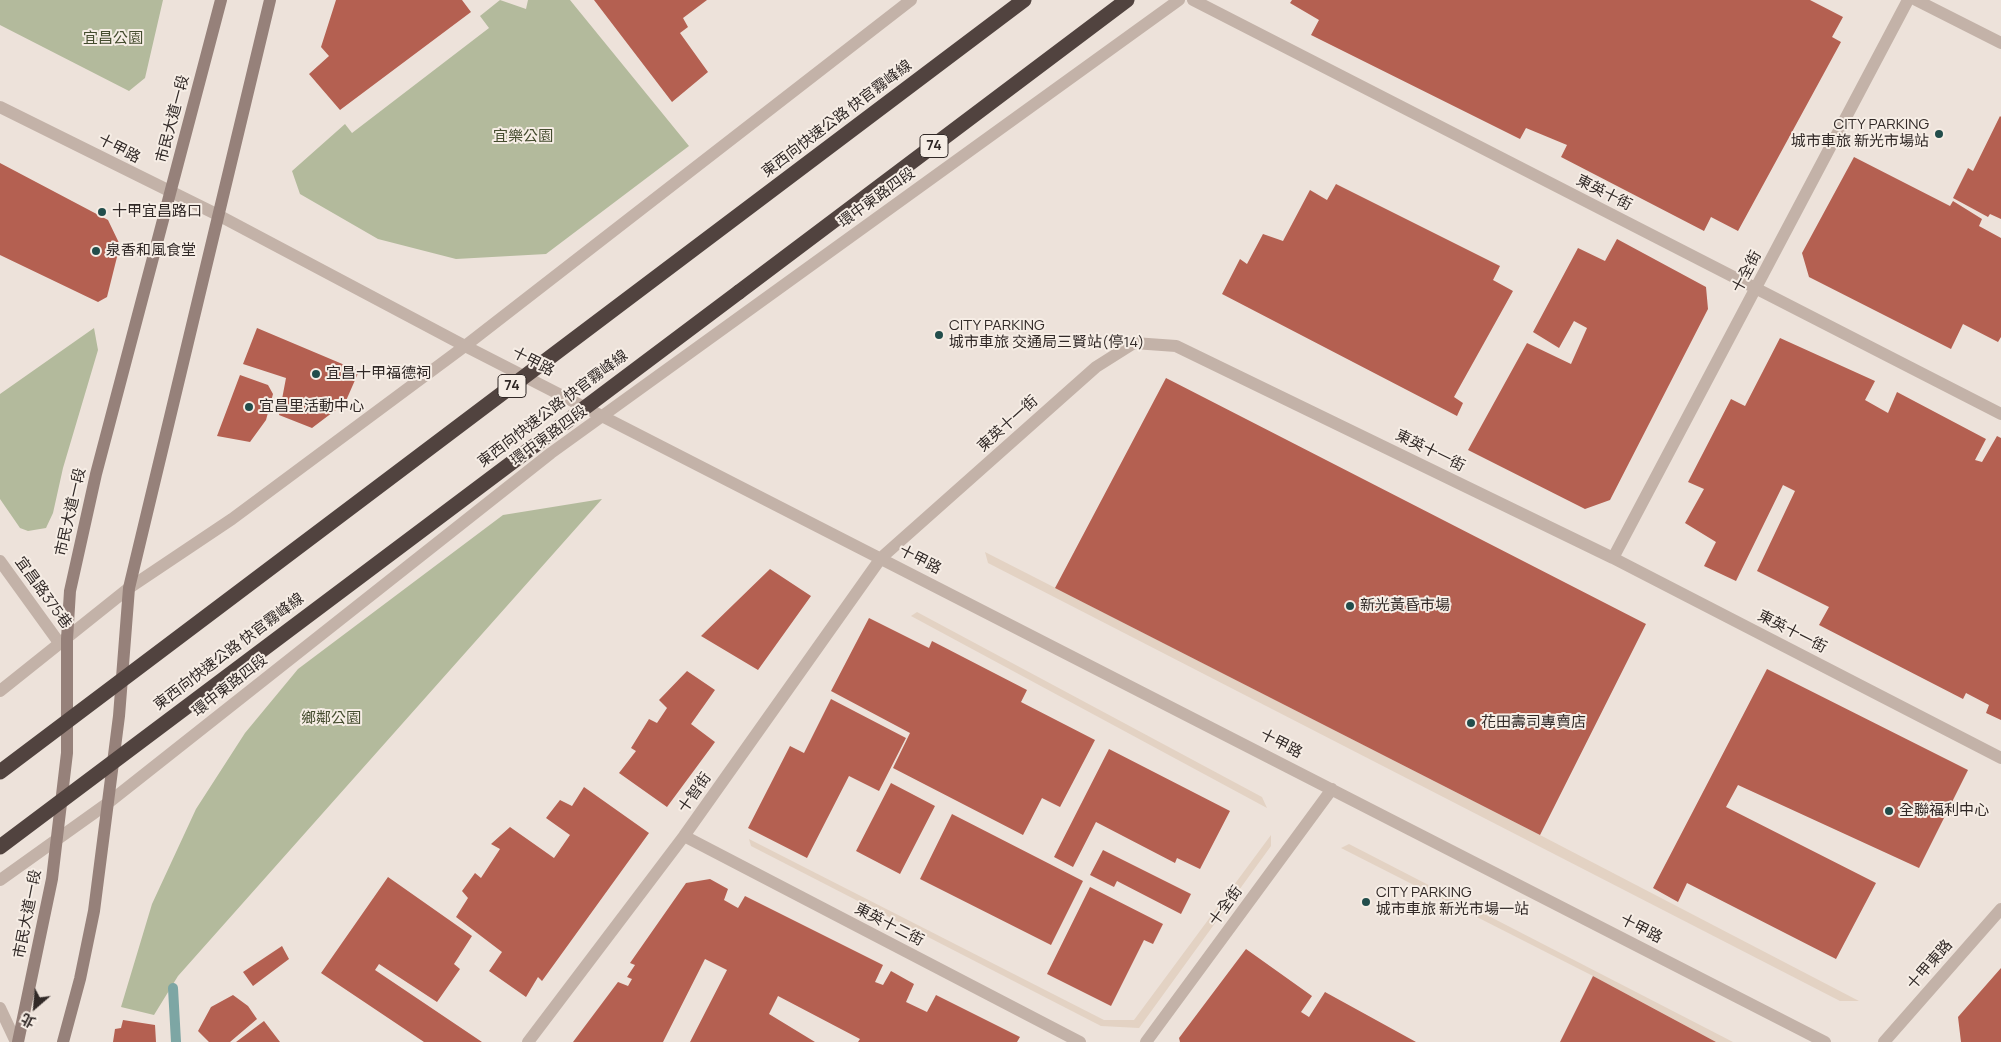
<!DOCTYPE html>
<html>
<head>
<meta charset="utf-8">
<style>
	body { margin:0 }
	#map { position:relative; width:2001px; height:1042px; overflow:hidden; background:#ede2da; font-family:Manrope,"Noto Sans TC",sans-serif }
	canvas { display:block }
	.north { position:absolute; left:10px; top:982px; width:50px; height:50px; -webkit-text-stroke:4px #f6ede5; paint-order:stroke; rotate:207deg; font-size:14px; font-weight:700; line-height:20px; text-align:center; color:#312927 }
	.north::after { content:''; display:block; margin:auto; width:18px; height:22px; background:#312927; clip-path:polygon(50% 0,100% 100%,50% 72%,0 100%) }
</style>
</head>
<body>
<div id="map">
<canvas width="2001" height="1042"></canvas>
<div class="north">北</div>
</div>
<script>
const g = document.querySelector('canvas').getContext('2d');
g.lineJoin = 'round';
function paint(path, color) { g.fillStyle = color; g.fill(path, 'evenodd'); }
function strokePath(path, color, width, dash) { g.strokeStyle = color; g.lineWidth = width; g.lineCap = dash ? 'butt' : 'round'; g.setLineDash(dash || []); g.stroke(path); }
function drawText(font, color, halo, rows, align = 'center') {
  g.font = font + ' Manrope,"Noto Sans TC",sans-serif'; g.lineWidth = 4; g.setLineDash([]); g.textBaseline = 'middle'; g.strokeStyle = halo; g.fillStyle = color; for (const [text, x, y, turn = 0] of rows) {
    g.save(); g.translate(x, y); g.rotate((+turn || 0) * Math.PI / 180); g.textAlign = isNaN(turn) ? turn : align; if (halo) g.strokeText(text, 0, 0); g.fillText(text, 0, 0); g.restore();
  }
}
const green = new Path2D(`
	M0,0H163L145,78L129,91L0,25Z
	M500,0L526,9L528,0H570L689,146L546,254L456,259L378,239L300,194L292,171L345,124L352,133L489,28L480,16Z
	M94,328L98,350L63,468L53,513L46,528L28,531L20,528L0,499V394Z
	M602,499L178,976L154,1015L121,1007L152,904L196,809L245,733L298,669L503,515Z`);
const plaza = new Path2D(`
	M985,552L1540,835L1859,1001H1840L988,563Z
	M917,612L1262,797L1267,808L911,616Z
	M1271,835V846L1139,1028L1101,1026L751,846L749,839L1104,1020H1134Z
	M1349,844L1733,1042H1716L1593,976L1341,848Z`);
const stream = new Path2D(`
	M173,988L176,1042`);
const building = new Path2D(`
	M336,0H462L471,12L340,110L309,74L329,56L321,47Z
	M594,0H707L683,18L688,27L680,33L708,72L672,102Z
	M1292,0H1810L1843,17L1832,37L1841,42L1738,231L1711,217L1704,231L1561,157L1567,145L1526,128L1520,139L1311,35L1319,20L1290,3Z
	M2000,116L2001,117V219L1990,214L1988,217L1953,198L1968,168L1973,171Z
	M1854,157L1950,206L1953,201L1982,219L1979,226L2001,238V337L1998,342L1963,324L1951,349L1809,277L1802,253Z
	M0,163L108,220L120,245L107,297L98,302L0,255Z
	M1336,184L1500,266L1493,280L1513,291L1454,397L1463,403L1457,416L1222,294L1240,259L1247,264L1263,234L1283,241L1310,190L1327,200Z
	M1617,239L1706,287L1708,309L1610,500L1585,509L1468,450L1527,343L1571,364L1587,328L1574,321L1559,348L1533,332L1578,248L1605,261Z
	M257,328L359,371L345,403L312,428L279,415L286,378L243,364Z
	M1780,338L1875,381L1865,400L1888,413L1897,392L1986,439L1975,460L1982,462L1997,436L2001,438V720L1986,713L1989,705L1966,693L1963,699L1819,625L1829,607L1757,571L1795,491L1783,485L1736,581L1704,566L1716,542L1685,523L1704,489L1688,482L1731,399L1745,406Z
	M240,375L268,385L273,394L266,420L250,442L217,436Z
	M1166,378L1646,624L1540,835L1055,588Z
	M770,569L811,596L758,670L701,636Z
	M869,618L929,648L932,641L1027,690L1021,702L1095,740L1060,807L1042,798L1023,835L893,768L910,733L831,691Z
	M1767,669L1968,770L1919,868L1738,785L1726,807L1876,883L1836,959L1687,883L1678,902L1653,888Z
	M687,671L715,690L691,724L715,742L667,807L619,773L636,751L631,748L649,719L657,723L667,708L659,700Z
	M831,699L906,738L879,791L849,776L807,858L748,828L790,746L804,753Z
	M1109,749L1230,811L1200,869L1177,858L1175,863L1096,822L1073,867L1054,857Z
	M891,783L935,806L900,874L856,851Z
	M584,787L649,833L542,981L538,977L526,997L489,971L502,952L456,917L468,898L462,891L475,873L481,878L500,849L491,844L510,827L554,858L570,835L546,818L560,800L572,806Z
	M952,814L1083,881L1051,945L920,879Z
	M1103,850L1191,894L1181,914L1117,881L1114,887L1090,875Z
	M388,877L472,936L454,964L460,969L437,1002L379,964L375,970L482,1042H424L321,973Z
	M710,879L728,889L724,900L738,908L745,896L883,965L875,982L883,985L891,971L914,984L906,1002L927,1012L936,995L1020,1037L1017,1042H858L860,1039L778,996L769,1014L815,1042H690L727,970L705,959L663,1042H573L618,982L628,986L632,979L627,977L635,965L630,963L686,883Z
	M1090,887L1163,924L1153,944L1144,940L1111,1006L1047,974Z
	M282,946L289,959L253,986L243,972Z
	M1246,949L1312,996L1301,1012L1309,1017L1325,992L1416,1042H1180L1179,1038Z
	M2001,968V1042H1961L1958,1017Z
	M1593,976L1716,1042H1560Z
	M233,995L248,1006L257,1019L230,1042H209L198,1031L211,1007Z
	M123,1020L155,1025L156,1042H113L115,1029L121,1028Z
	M264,1021L280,1042H236Z`);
const lane = new Path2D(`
	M0,561L60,644`);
const street = new Path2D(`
	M1193,0L2001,414
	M1916,0L2001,43
	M0,107L218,215L465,346L1825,1042
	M1613,558L1908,0
	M0,691L129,588L232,519L465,346L911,0
	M684,836L1080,1042
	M0,880L108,803L551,453L1179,0
	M0,1008L16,1042
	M528,1042L684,836L881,558L1096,367L1134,343L1176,346L1613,558L2001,758
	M1146,1042L1332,789
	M1884,1042L2001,909`);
const secondary = new Path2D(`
	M18,1042L52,879L67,753V639L70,591L96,474L221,0
	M63,1042L80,979L94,911L119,716L129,588L270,0`);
const highway = new Path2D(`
	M739,292L1127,0`);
const highwayBridge = new Path2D(`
	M0,772L1024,0
	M0,847L739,292`);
const markers = [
	[1939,134,5,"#224d4b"],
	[102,212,5,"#224d4b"],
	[96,251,5,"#224d4b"],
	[939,335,5,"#224d4b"],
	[316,374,5,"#224d4b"],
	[249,407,5,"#224d4b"],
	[1350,606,5,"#224d4b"],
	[1471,723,5,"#224d4b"],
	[1889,811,5,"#224d4b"],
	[1366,902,5,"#224d4b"]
];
const shields = [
	[934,146,28],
	[512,386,28]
];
const shieldNames = [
	["74",934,146],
	["74",512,386]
];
const parkNames = [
	["宜昌公園",113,39],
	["宜樂公園",523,137],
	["鄉鄰公園",331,719]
];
const streetNames = [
	["市民大道一段",173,119,-75],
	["東西向快速公路 快官霧峰線",837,119,-37],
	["十甲路",119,149,27],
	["東英十街",1604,193,27],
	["環中東路四段",877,198,-36],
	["十全街",1747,272,-62],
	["十甲路",533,362,27],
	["東西向快速公路 快官霧峰線",553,409,-37],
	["東英十一街",1008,424,-42],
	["環中東路四段",549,436,-36],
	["東英十一街",1430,451,26],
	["市民大道一段",71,512,-77],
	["十甲路",920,560,27],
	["宜昌路375巷",43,593,54],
	["東英十一街",1792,632,27],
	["東西向快速公路 快官霧峰線",229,652,-37],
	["環中東路四段",230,686,-38],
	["十甲路",1281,744,27],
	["十智街",695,793,-55],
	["十全街",1226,906,-54],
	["市民大道一段",28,914,-79],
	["東英十二街",889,925,27],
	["十甲路",1641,929,27],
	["十甲東路",1930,965,-49]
];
const poiNames = [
	["CITY PARKING",1929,125,"right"],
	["城市車旅 新光市場站",1929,142,"right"],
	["十甲宜昌路口",112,212],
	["泉香和風食堂",106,251],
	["CITY PARKING",949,326],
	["城市車旅 交通局三賢站(停14)",949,343],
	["宜昌十甲福德祠",326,374],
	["宜昌里活動中心",259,407],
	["新光黃昏市場",1360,606],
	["花田壽司專賣店",1481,723],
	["全聯福利中心",1899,811],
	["CITY PARKING",1376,893],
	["城市車旅 新光市場一站",1376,910]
];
paint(green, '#b3ba9c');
paint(plaza, '#e3d2c3');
strokePath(stream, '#7da6a4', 10);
paint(building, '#b46051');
strokePath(lane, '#c3b2a8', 12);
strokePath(street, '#c3b2a8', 12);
strokePath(secondary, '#96817a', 12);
strokePath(highway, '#51433f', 15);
strokePath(highwayBridge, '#51433f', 15);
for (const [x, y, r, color] of markers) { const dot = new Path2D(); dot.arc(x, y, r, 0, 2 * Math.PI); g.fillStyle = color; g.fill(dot); strokePath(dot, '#f6ede5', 2); }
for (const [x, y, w] of shields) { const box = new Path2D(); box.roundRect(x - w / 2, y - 11.5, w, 23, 4); g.fillStyle = '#f6ede5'; g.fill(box); strokePath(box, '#312927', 1); }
drawText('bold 14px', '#312927', null, shieldNames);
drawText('15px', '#444c2e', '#f6ede5', parkNames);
drawText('15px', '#312927', '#f6ede5', streetNames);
drawText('15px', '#312927', '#f6ede5', poiNames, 'left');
</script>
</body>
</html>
